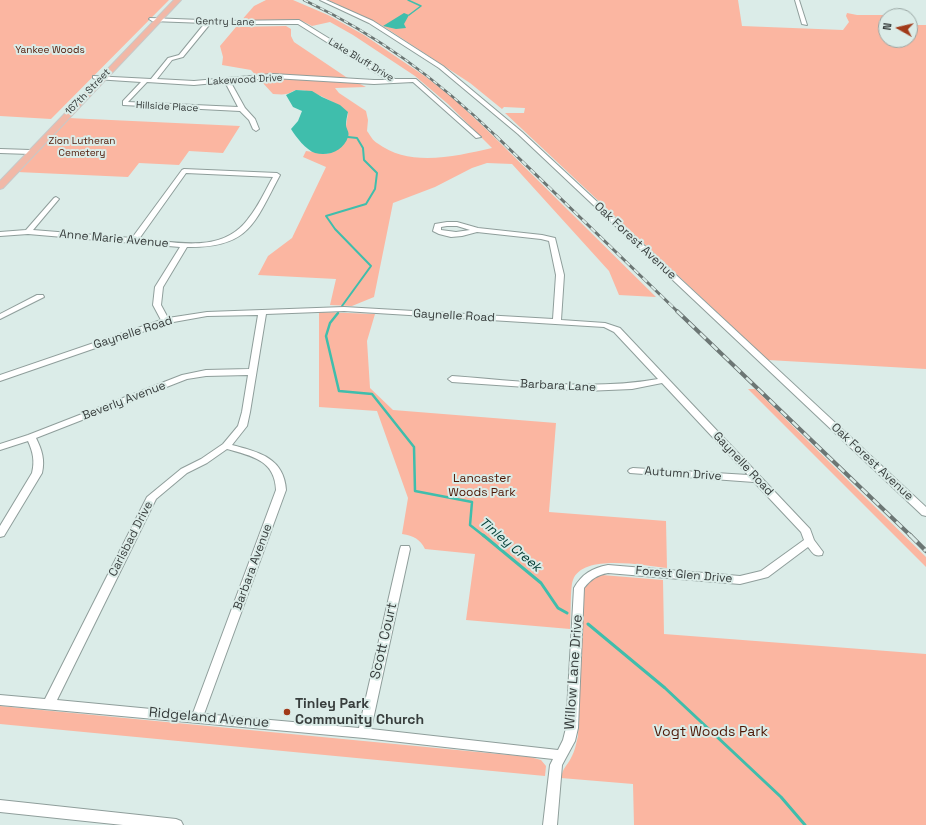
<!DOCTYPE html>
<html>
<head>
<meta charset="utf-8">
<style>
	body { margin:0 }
	#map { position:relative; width:926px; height:825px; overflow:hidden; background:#dbece8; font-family:"Space Grotesk",sans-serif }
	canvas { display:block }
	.north { position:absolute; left:878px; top:8px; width:40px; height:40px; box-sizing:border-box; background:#dbece8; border:1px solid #99a6a3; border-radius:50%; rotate:278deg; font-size:11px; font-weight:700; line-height:16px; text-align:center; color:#373d3c }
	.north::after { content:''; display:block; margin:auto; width:14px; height:18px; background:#a13a19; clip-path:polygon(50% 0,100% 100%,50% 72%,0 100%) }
</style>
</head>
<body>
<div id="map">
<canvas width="926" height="825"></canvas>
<div class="north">N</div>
</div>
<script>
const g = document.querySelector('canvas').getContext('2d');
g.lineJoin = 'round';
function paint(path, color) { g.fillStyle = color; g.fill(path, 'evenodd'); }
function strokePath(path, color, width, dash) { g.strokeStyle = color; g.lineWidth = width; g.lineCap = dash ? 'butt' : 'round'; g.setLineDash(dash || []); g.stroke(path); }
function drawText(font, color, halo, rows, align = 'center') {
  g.font = font + ' "Space Grotesk",sans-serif'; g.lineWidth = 4; g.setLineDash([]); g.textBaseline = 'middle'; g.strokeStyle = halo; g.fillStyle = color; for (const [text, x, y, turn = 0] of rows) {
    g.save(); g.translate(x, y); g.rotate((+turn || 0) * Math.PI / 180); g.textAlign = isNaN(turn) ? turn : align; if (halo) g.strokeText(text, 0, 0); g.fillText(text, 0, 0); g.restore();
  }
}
const green = new Path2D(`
	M0,0H169L51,119L0,116Z
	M266,0H293L328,15L364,35L426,77L455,100L487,130L656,297L619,295L609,271L512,164L487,163L472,168L435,187L393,203L374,297L352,306L330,305L336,279L258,275L268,256L292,238L326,167L303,157L306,151L328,154L346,126L348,113C338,103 311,89 297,90C293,90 290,94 286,94C282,95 277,94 273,94L251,70L222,65L223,57L220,46L236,27L286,26L291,29V36L294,42L346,77L366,87L335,88L339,93L366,111L368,120L367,131C370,135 373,141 377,143C410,168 456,156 492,148L448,104L415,76L353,35L330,22L312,26L302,21L240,22L254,6Z
	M328,0H738L742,26L843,30L849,22L846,16L847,13L857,15H899L901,16H886V18L879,21L880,24L886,25V40H910V23L912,25H926V369L768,360L505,113H524L525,108L504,107L502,109L470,83L383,26Z
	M68,118L240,126L223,153L189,151L179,165L139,163L128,177L17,172Z
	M319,312L375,314L367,341L370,388L393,410L556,423L549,512L666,521L667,568C645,566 583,553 573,580C570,586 571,620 570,629L466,620L475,554L425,549C420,539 414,536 402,534L408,498L377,411L319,407Z
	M748,389H755L926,557V567Z
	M602,575L663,580L664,634L926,654V825H634L633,784L561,778C563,767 567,766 571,758C575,751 576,744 578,736L584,588L591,578Z
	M0,706L530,757L541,760L546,766L545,776L0,724Z`);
const water = new Path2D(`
	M404,13L409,15L404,24L406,28L396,29L383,26Z
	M296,90L312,91L322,97L340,105L348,112C347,116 346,121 346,125C346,129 350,132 348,137C344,150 329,157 315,153C306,150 296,137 291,129L298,121L302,111L293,107L286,95Z`);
const streamFar3 = new Path2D(`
	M408,0L421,6L409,15`);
const streamFar2 = new Path2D(`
	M342,306L371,266L335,229L326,216L366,204L375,189L377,173L364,160L363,148L357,138L348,137`);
const streamFar1 = new Path2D(`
	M338,313L330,323L326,336L339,391L372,394L414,447L415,491L472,502L470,525L484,536`);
const stream = new Path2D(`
	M483,535L541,583L558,608L567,613
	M588,624L665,688L781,797L805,825`);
const minor = new Path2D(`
	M320,0H326L373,21L443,66L522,132L926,507V516L922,515L518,134L439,68L369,23Z
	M795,0H799L807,25L802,24Z
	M150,18L226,21L299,20L395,79H416L481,137L476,138L413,82L374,84L273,78L230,81L245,108L255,119L259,129L256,131L253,129L249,120L240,111L123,105V101L141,82L95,79L93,78V76L151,79L168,58L179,55L205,23L152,21L149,19ZM210,24H298L387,80H374L273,74L194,81L157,79L172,60L183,57ZM147,82L194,85L225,82L238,107L128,102Z
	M0,149L30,150L33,152L30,154L0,153Z
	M184,169L277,173L280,175C254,224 249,248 187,247L163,287L161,305L168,318L207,312L344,307L553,319L556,275L549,241L541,239L477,232L462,236L451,237L439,234L433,231L435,224L447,222H457L478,228L542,235L555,238L564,275L561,320L605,323L620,328L810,529L814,540L823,552L822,555C814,557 812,552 808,547L768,577L740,584L608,573C597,575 591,579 584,588L578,728L575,741L562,765L557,825H543L550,765L553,759L364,738L0,705V695L45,699L147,497L181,469L201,459L223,444L238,426L242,412L248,375L206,376L187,379L36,438C42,450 45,460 42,473L4,536L0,537V526L32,473C35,461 33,452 28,441L0,450V444L28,435L182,375L206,370L249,369L258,315L207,316L168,323L0,381V375L161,320L153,305L155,287L180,247L28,234L0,236V232L26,230L54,198L56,197L59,199L33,230L132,238L182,170ZM186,173L273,177C265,191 258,207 248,219C222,254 177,242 139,239ZM447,226H457L470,230L456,232L441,230V227ZM344,311L604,327L614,332L658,379C590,391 520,381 452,376L448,379L452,382L585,391L632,389L662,383L748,475L633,468L630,469L628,471L630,473L754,482L801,532L804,540L761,571L740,576L608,565C592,568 582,574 574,588L566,728L563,740L558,750L371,729L410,549L409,546H401L400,549L359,728L204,714L286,490C284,458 259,452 232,445L247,426L250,412L266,314ZM227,449C252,456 275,460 276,490L193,713L57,700L156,499L187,473L207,463Z
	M37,295H43L44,297L0,319V314Z
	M0,800L176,819L181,821L183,825H123L0,812Z`);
const major = new Path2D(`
	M174,0H181L3,188L0,189V181Z`);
const railFar3 = new Path2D(`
	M304,0C378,35 438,80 497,137`);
const railFar2 = new Path2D(`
	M496,136L678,312`);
const railFar1 = new Path2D(`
	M677,311L911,536`);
const rail = new Path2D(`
	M910,535L926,551`);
const markers = [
	[287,712,4,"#a13a19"]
];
const farStreetnames = [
	["Gentry Lane",225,22,1],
	["Lake Bluff Drive",361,60,31],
	["Lakewood Drive",245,80,-3],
	["167th Street",88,92,-46],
	["Hillside Place",167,107,3]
];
const farParknames = [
	["Yankee Woods",50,50],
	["Zion Lutheran",82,141],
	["Cemetery",82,153]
];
const streetNames = [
	["Anne Marie Avenue",114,239,5],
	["Oak Forest Avenue",635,241,43],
	["Gaynelle Road",454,316,3],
	["Gaynelle Road",133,333,-18],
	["Barbara Lane",558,386,3],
	["Beverly Avenue",124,401,-21],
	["Oak Forest Avenue",872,462,43],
	["Gaynelle Road",743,464,47],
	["Autumn Drive",683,474,4],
	["Carlsbad Drive",131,539,-63],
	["Barbara Avenue",253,567,-70],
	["Forest Glen Drive",684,575,5]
];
const parkNames = [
	["Lancaster",482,479],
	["Woods Park",482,493]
];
const waterNames = [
	["Tinley Creek",510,545,40]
];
const nearStreetnames = [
	["Scott Court",384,641,-77],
	["Willow Lane Drive",574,672,-86],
	["Ridgeland Avenue",209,718,5]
];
const nearPoinames = [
	["Tinley Park",295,704],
	["Community Church",295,720]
];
const nearParknames = [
	["Vogt Woods Park",711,732]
];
paint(green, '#fbb6a1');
paint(water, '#3fbeac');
strokePath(streamFar3, '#3fbeac', 1.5);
strokePath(streamFar2, '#3fbeac', 2);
strokePath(streamFar1, '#3fbeac', 2.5);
strokePath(stream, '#3fbeac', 3);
strokePath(minor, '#8f9e9b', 2);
strokePath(major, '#c7c9c8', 2);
paint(minor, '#fff');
paint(major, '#f1b8a7');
strokePath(railFar3, '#6c7674', 2.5);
strokePath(railFar2, '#6c7674', 3);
strokePath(railFar1, '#6c7674', 4);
strokePath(rail, '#6c7674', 4.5);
strokePath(railFar3, '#dbece8', 1.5, [4.5]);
strokePath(railFar2, '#dbece8', 2, [6]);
strokePath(railFar1, '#dbece8', 2.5, [8]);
strokePath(rail, '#dbece8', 3, [10]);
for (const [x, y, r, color] of markers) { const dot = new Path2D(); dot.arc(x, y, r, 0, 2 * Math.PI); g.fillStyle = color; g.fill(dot); strokePath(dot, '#dbece8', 1.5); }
drawText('10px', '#373d3c', '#dbece8', farStreetnames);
drawText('10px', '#4e1806', '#dbece8', farParknames);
drawText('12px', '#373d3c', '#dbece8', streetNames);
drawText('12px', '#4e1806', '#dbece8', parkNames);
drawText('italic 13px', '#054038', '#dbece8', waterNames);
drawText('14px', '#373d3c', '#dbece8', nearStreetnames);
drawText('bold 14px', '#373d3c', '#dbece8', nearPoinames, 'left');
drawText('14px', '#4e1806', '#dbece8', nearParknames);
</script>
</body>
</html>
